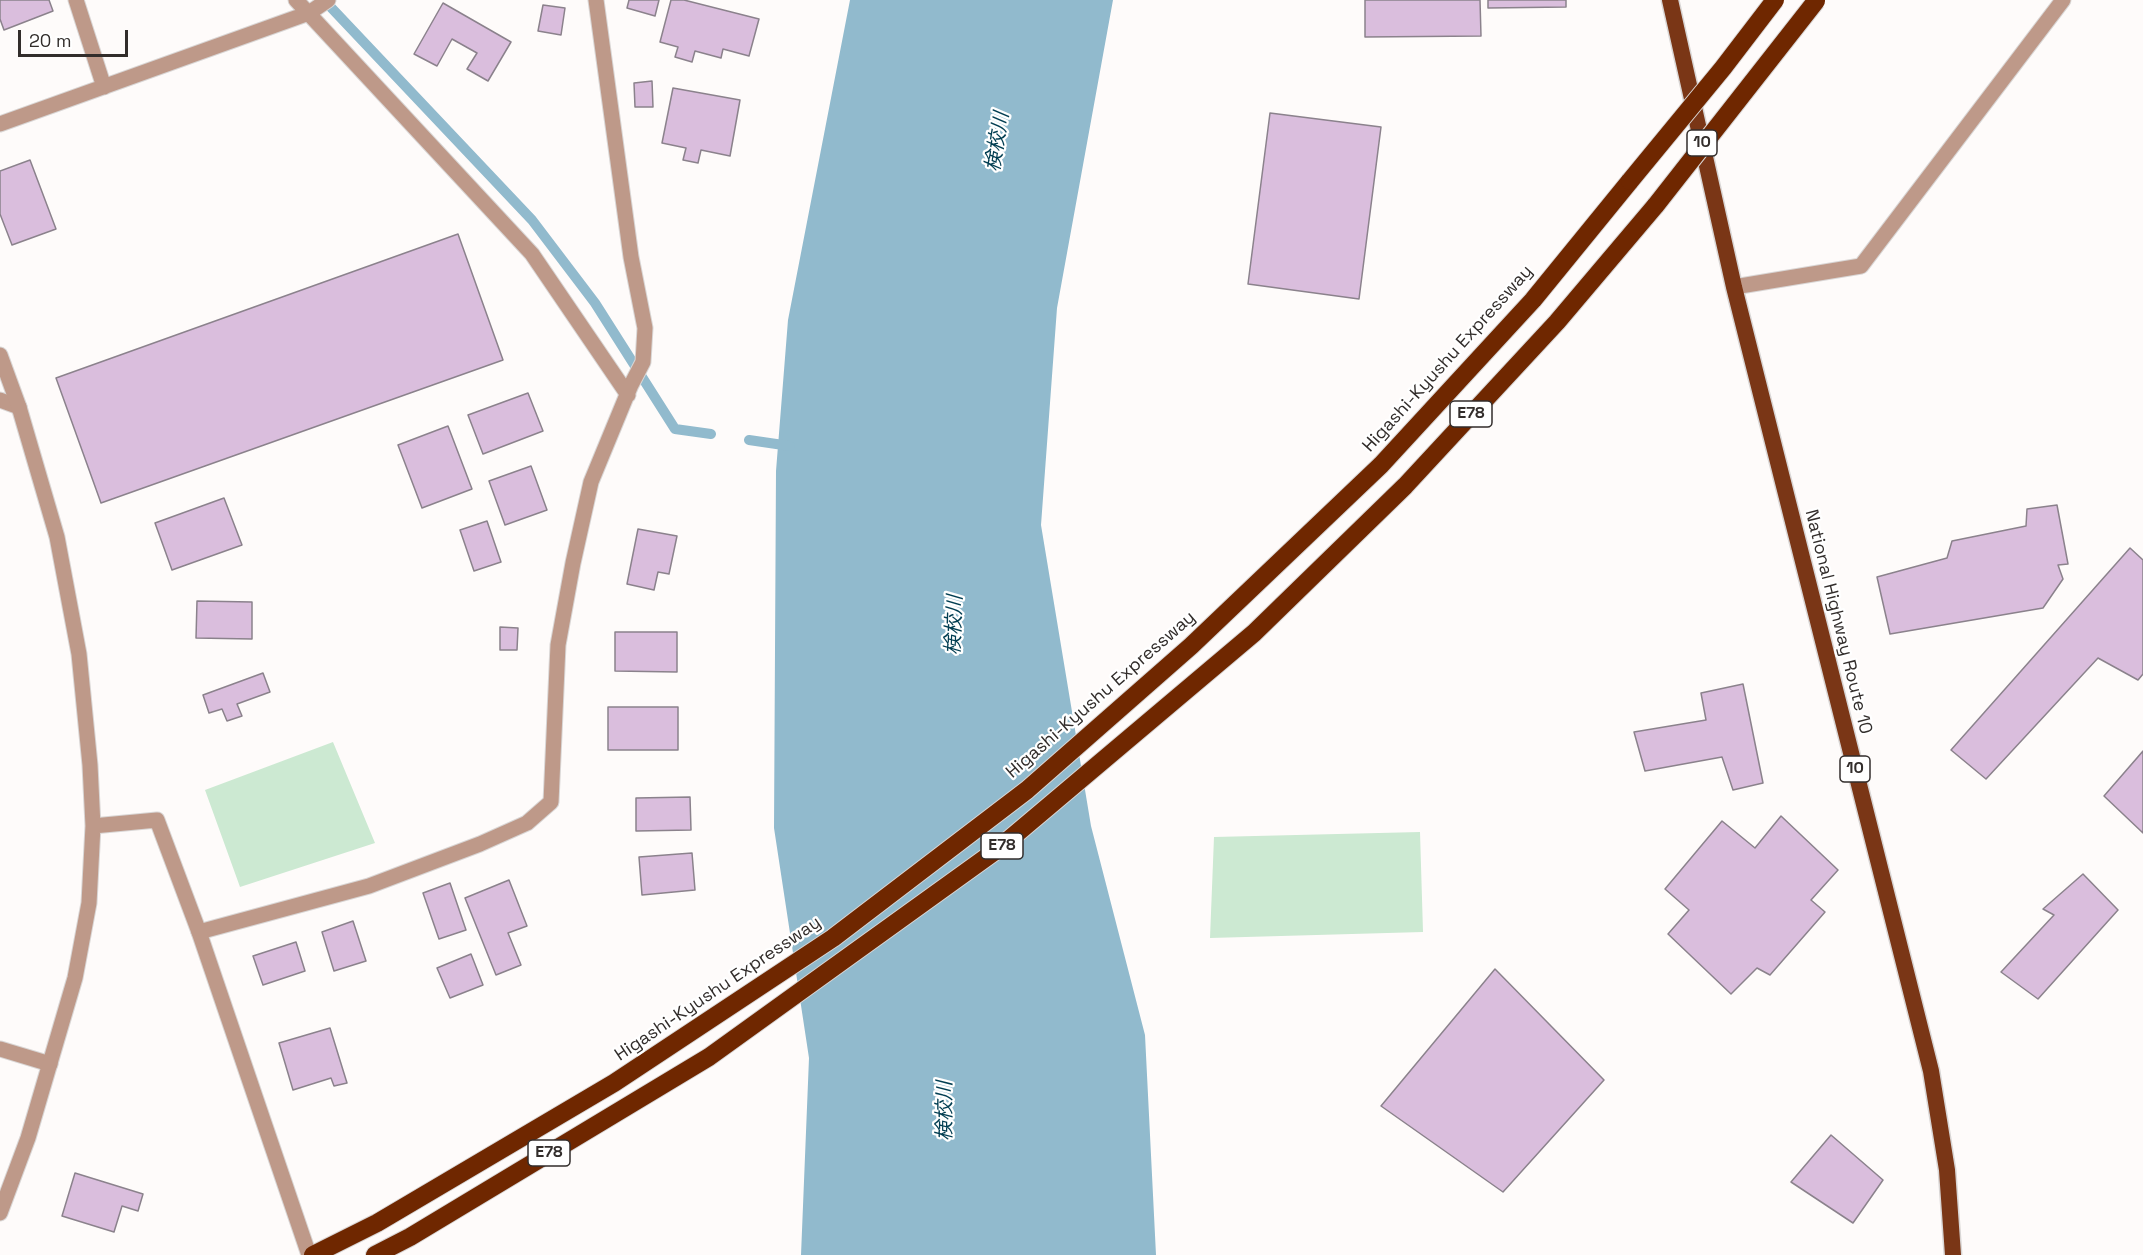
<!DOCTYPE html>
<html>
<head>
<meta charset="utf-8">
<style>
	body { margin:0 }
	#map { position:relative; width:2143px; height:1255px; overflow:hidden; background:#fefbfa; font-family:"Space Grotesk",sans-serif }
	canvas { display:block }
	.scale { position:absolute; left:18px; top:30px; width:110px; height:27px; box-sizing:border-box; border:3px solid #322d2b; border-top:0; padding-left:8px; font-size:18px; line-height:21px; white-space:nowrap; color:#322d2b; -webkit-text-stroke:4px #fff; paint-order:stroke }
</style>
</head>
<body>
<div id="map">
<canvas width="2143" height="1255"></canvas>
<div class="scale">20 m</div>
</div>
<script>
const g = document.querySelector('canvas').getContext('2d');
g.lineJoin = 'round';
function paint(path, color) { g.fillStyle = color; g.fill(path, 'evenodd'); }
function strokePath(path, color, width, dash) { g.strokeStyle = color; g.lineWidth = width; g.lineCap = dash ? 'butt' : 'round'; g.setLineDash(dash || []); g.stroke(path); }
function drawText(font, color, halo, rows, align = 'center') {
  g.font = font + ' "Space Grotesk","Noto Sans JP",sans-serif'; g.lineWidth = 4.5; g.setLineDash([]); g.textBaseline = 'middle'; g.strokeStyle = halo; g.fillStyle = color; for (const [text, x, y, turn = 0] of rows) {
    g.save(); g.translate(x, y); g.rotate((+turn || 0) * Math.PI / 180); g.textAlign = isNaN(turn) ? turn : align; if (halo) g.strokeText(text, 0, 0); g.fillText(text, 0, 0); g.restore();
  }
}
const green = new Path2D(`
	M333,742L375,843L240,887L205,790Z
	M1420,832L1423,932L1210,938L1214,837Z`);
const water = new Path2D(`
	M850,0H1113L1057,308L1041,525L1091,826L1145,1035L1156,1255H801L809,1058L774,828L776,471L788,320Z`);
const stream = new Path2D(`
	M324,0L532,220L595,303L675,429L711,434
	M749,440L790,446`);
const building = new Path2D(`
	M0,0H49L53,11L4,30L0,19Z
	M629,0H659L655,16L627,8Z
	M671,0H684L759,19L749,56L723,49L721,58L695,51L692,62L675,57L678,47L660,42Z
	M1365,0H1480L1481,36L1365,37Z
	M1488,0H1566V7L1488,8Z
	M443,3L511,42L488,81L467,69L477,53L452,39L437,66L414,54Z
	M543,5L565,8L561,35L538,31Z
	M652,81L653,107H635L634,83Z
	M673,88L740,100L730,156L701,150L698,163L683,160L686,148L662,143Z
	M1270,113L1381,127L1359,299L1248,284Z
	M30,160L56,229L12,245L0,214V171Z
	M458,234L503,360L101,503L56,378Z
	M528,393L543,431L483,454L468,415Z
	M448,426L472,489L422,508L398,445Z
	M531,466L547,510L505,525L489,481Z
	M224,498L242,545L172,570L155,523Z
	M2057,505L2068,564L2058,565L2063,579L2043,608L1890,634L1877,577L1947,558L1952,541L2026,526L2027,509Z
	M487,521L501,562L474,571L460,530Z
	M638,529L677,536L669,574L658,572L654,590L627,584Z
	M2130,548L2143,560V674L2138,680L2098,658L1986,779L1951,750Z
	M197,601L252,602V639L196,638Z
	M500,627L518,628L517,650H500Z
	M615,632H677V672L615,671Z
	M263,673L270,692L237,704L242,716L227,721L222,709L209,713L203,695Z
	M1743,684L1763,783L1733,790L1722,757L1645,771L1634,732L1706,720L1701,693Z
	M608,707H678V750H608Z
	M2143,751V833L2104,796Z
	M690,797L691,830L636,831V798Z
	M1781,816L1838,870L1811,900L1825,912L1770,975L1757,968L1731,994L1668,934L1689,910L1665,889L1722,821L1755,848Z
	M692,853L695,890L642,895L639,857Z
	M2083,874L2118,910L2038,999L2001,972L2054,915L2043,909Z
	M509,880L527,926L508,933L521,965L496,975L465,898Z
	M450,883L466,930L439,939L423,893Z
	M353,921L366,961L334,971L322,932Z
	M296,942L305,971L263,985L253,956Z
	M471,954L483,985L450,998L437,968Z
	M1495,969L1604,1080L1503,1192L1381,1106Z
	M330,1028L347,1083L334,1086L331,1078L293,1090L279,1043Z
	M1831,1135L1883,1180L1853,1223L1791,1182Z
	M75,1173L143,1194L138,1211L122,1206L114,1232L62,1216Z`);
const minor = new Path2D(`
	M76,0L104,87
	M296,0L532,254L628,395
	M0,124L309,13L328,0
	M1734,287L1861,266L2063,0
	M0,400L19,407
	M199,932L369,886L480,844L527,823L551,802L558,645L573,563L591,482L631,385L643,362L645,328L631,257L596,0
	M0,1049L50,1064`);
const tertiary = new Path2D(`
	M0,355L19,407L57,537L79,654L90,765L93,826L89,903L75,978L28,1138L0,1213
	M93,826L157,820L199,932L309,1255`);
const trunk = new Path2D(`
	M1670,0L1734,287L1931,1071L1947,1170L1953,1255`);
const motorway = new Path2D(`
	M313,1255L377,1223L614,1083L833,938L1027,790L1191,646L1381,465L1533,300L1630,181
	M375,1255L410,1237L709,1057L998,849L1254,633L1405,486L1557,322L1656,205`);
const motorwayBridge = new Path2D(`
	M1630,181L1723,68L1775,0
	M1656,205L1816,1`);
const shields = [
	[1702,143,30],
	[1471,414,42],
	[1855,769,30],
	[1002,846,42],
	[549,1153,42]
];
const shieldNames = [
	["10",1702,143],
	["E78",1471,414],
	["10",1855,769],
	["E78",1002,846],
	["E78",549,1153]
];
const streetNames = [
	["Higashi-Kyushu Expressway",1448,359,-48],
	["National Highway Route 10",1838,622,76],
	["Higashi-Kyushu Expressway",1101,695,-41],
	["Higashi-Kyushu Expressway",718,989,-34]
];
const waterNames = [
	["検校川",998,142,-81],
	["検校川",955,625,-88],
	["検校川",946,1111,-90]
];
paint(green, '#cce9d2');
paint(water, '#91bacd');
strokePath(stream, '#91bacd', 10);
paint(building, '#dabedd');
strokePath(building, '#8b828c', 1.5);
strokePath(minor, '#d9d6d5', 17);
strokePath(tertiary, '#d9d6d5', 17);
strokePath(trunk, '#d9d6d5', 19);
strokePath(motorway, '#d9d6d5', 20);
strokePath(minor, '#be9989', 15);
strokePath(tertiary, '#be9989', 15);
strokePath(trunk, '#7a3616', 16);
strokePath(motorway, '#6f2700', 18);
strokePath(motorwayBridge, '#d9d6d5', 20, []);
strokePath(motorwayBridge, '#6f2700', 18);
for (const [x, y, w] of shields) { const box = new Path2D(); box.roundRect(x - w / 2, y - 13, w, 26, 4.5); g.fillStyle = '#fff'; g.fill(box); strokePath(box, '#322d2b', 1.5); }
drawText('bold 16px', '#322d2b', null, shieldNames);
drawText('18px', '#322d2b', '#fff', streetNames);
drawText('italic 20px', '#003d51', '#fff', waterNames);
</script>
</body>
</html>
